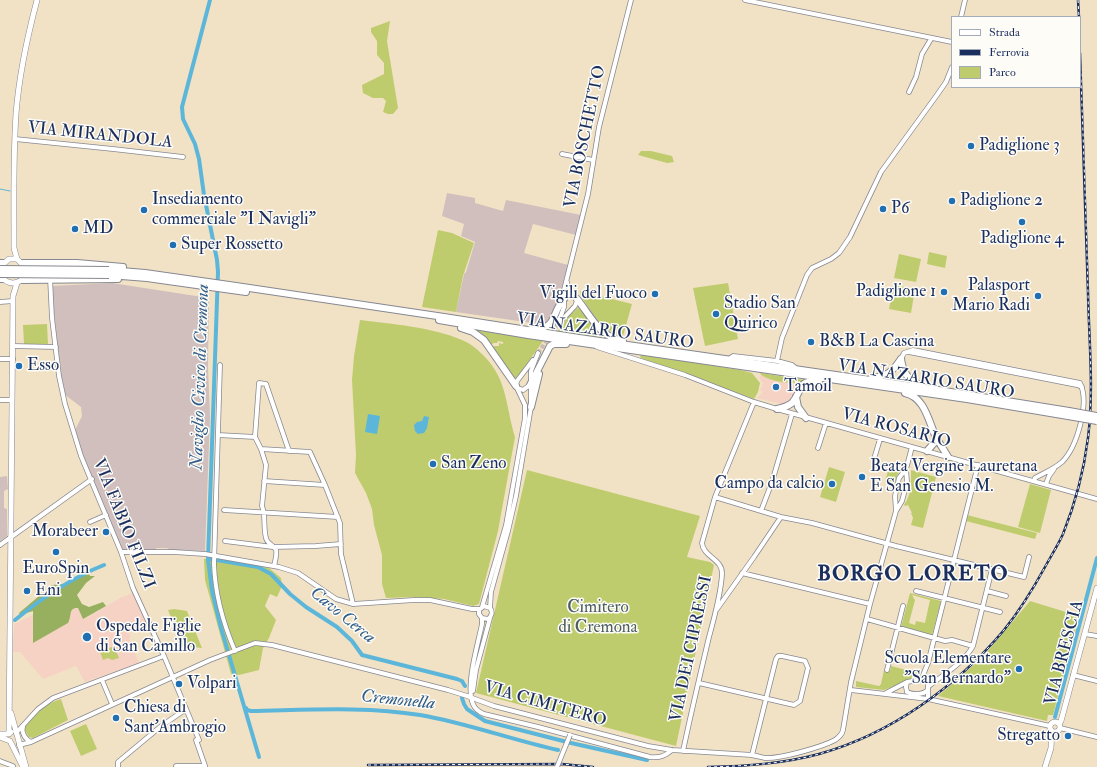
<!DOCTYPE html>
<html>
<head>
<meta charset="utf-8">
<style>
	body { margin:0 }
	#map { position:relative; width:1097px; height:767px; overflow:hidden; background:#f2e2c5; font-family:"IM FELL Double Pica",serif }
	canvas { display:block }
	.legend { position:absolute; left:951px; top:16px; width:130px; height:72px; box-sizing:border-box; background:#fdfcf7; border:1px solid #a3aaba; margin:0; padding:5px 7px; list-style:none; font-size:12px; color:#1b2f5e }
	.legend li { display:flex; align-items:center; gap:8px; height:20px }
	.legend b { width:20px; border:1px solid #a3aaba }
</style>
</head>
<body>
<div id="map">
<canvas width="1097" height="767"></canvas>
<ul class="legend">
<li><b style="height:5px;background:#fff"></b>Strada</li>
<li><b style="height:5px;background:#1b2f5e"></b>Ferrovia</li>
<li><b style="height:11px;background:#bfcc6d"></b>Parco</li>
</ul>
</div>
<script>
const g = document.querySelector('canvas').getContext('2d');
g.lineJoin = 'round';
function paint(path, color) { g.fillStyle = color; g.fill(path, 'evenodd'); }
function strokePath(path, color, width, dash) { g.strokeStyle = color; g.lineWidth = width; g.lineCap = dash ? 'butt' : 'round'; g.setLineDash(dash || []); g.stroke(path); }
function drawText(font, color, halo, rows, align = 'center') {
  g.font = font + ' "IM FELL Double Pica",serif'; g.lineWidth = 3; g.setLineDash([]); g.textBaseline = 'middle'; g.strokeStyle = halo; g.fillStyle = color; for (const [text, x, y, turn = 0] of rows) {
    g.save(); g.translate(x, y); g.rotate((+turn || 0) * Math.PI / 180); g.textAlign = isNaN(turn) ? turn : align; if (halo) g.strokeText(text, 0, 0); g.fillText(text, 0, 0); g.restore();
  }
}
const built = new Path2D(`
	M761,375L771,379L797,383L805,381L801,383L795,390L789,402L784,404H781L757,398L763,392L760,390L763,383L759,378Z
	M133,593L147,624L129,633L131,637L129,638L139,663L85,682L76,666L43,679L20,652H13L14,624L33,615V643L70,621V612L73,609L78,608L84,619L122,597Z`);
const industrial = new Path2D(`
	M447,193L475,198V203L503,211L506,200L581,215L576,235L533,224L524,253L568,265L557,306L554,315L546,325L456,312L464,274L466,272L475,242L461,236L464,224L442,216Z
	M112,283L209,298L208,366L210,418L205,551L170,550L167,548H156V550H122L82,453L75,430L82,416L81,407L64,394L60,369L51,286Z
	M7,476L8,489L4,491V508L7,509V536L0,541V477Z`);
const green = new Path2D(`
	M390,21L387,41L398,108L393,114H388L383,112L386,101L383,98H373L363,93L362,85L384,74V63L377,55V41L371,32V28Z
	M641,151H651L672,156L674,162L667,163L638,155Z
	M438,230L452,233L474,243L463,276L456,312L422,307Z
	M929,252L947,256L945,268L927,264Z
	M899,254L921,259L916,282L894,278Z
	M728,283L738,339L705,346L693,288Z
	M894,285L915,289L911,313L889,309Z
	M580,291L632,304L623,336C602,332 591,311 580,295Z
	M580,306L614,340L557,332L569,316Z
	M360,320C392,324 432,327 462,340C473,344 489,359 495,370C507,389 508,415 515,437L498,531L479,604L473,606L444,599L413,597L386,598L382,584V555L374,525L372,509L366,493L355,473L356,455L352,380L354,356Z
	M47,324L48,344H24L23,325Z
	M471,328L543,341L517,378H515L491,347L495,346H499V343L503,344V342L498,341L497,343H494L490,345Z
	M641,354L740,370L752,373L760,383L758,392L754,399L642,359L640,357Z
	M761,373L805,380V381C793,385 770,382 760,374Z
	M829,467L845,472L836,502L820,497Z
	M889,467L902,470L897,475L895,484L885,482Z
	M527,470L700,516L687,557L710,562L714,565L676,746L476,693Z
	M911,470L936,477L923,528L911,525L913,518L911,513H912L908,505L905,506L904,505C912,494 911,482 911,470Z
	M1030,484L1051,490L1040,533L1018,527Z
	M967,515L1037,533L1035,539L966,521Z
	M216,557L269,568L281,578L282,586L277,597L270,594L265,606L276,620L269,638L263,648L259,670L239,675L231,674L205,580L204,559Z
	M910,593L941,601L932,635L901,627ZM912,595L930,600L925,623L916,621L915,625L909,623L915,600Z
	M1030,601L1079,616L1053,715H1048L1047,721L938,696L982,658Z
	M174,609L187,611L202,648L182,646L168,610Z
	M114,646L119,658L112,660L108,658L103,660L100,652Z
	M891,666L922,674L919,678L910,680L884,690L856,687V681L879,686L881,684L884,670L890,671Z
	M61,699L68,720L33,738L29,737L24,729C32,714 45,704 61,699Z
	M86,724L97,749L81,756L70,731Z`);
const forest = new Path2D(`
	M82,569L86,575L89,573L90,576H95L86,583L77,595L82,604L89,607L103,602L106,606L83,619L78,608C68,607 72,617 68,623L33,643V611L20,615L19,613L52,585L63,584L82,574Z`);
const water = new Path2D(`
	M368,414L380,416L377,434L365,432Z
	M424,416L429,417L427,428L424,433L418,434L415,431L414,425L417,422L422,421Z`);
const stream = new Path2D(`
	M0,189L10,191`);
const canal = new Path2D(`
	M210,0L182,107L183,119L195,144L199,159L204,195L217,260L218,272L208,559L212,591L221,628L259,757
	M211,559L258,567L271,574L290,594L306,607L337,627L352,641L362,655L457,679L462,681L465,686
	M15,620C42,598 71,578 104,565
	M462,698L464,704L467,709L485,721L571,743L647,760
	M246,708L247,710L251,711C307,710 365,706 420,715C467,723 512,740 558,750
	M1055,717L1097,558`);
const minorTunnel = new Path2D(`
	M538,353L558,324`);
const minor = new Path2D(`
	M745,0L952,42
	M961,17L965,0
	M909,92L916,77L922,54L931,39
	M15,139L113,149L183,157
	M562,154L593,160
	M50,278L52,318L59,376L65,404L81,456L121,552L133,588L164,656L199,740H196L205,766H176
	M0,302L13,301
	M561,321L575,306L577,301L568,286L567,282
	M558,324L564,307V290L588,194L599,127L631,0
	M13,346L56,347
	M597,347L685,375L754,402L777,409L1097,499
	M909,352L1077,385L1082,387
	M0,359H13
	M901,359L904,353L913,350L1080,383C1090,403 1077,447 1062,462C1054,469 1044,473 1035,478L1034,481
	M728,360L733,356L777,361L792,365L797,369
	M777,361L782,338L807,275L812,268L831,259L839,253L850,237L881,172L937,95L946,82L952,67
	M220,365L214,564C215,594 223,623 235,651
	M516,386L517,381L533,360
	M518,388L523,390L530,385
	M0,400H12
	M218,435L255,437
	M818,448L826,423
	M261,449L310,452L325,485L340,523L341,554L353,604
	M874,459L880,439
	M264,481L325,485
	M1046,484L1049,476L1054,469
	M715,497L781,517L812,523L896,546L1024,577L1029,557
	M224,510L338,517
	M761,511L772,482L792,414
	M896,511L902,501L907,482L906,469L912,447
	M90,522L106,515
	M225,541L273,547L316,546L341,544
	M0,545L92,479
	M121,552H174L205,554L279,567L298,573L336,599L353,604L414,600H430L472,609H480
	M274,566C275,562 277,554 276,550C274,545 267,544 266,538C263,527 266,516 262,506L266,465L261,449L255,437L259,383L266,384L289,451
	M742,573L870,604
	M916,591L1000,612
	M987,591L1006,596
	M482,607L506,525L525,418V405L516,386
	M490,608L491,592L508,531L516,496L531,407V371L538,353
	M717,609L754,557L781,517
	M482,618L488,619C492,616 493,612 490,608L484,606L479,610V614L482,618V624C478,644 465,686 473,704C475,709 479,712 484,714L538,727L650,757C660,758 665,756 672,750
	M867,619L945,641L952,640L973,646
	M1085,634L1097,636
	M887,670L903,606
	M1073,675L1097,681
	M102,680L112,704
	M918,680L925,681L928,683V690C923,695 914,695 907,692L906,687L907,682Z
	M921,680L928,663L978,465
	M699,683L794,705L800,701L808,668L805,661L782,656H778L776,659L752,755
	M929,686C944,674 964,663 973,646L992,569
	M851,690L928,699V690
	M473,691L476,670L490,618
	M886,693L907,682
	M928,699L1050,726
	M23,727C21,733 26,740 31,742
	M1060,728L1097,737
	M16,733L38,709L53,698L164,656
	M19,745L31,742L210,660L255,643L272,645L448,690L467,696L494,706L648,746L672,750L752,755C756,756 761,757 765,758C780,759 822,747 835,740C839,737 842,735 843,730L851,682L870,604L896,511L895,496L899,478L906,469
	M683,751C691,713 700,675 709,637C714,619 721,593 722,574C723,559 703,557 702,543L715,497L754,402
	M0,761L13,766
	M118,767V762L160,727L186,709`);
const major = new Path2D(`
	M1,266L9,259H17
	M24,266L17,259L14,248C14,204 13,159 16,114C19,75 27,38 37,0
	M1,276C6,283 12,285 20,281
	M11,713L26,767
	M1050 727a5 5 0 1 1 10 0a5 5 0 1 1-10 0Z
	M1059,724L1061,721L1097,588
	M0,734H9L11,732
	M9,734L13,296L17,283
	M0,737L10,741
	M11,743L23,767
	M1045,767L1051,748L1052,731`);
const highway = new Path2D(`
	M0,263H3
	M23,263H77L123,267
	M109,270L145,273L236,286L444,317L579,338L926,388L1069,411
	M109,275L147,278L246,292
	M0,279H3
	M22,280L118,279
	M577,299C591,316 599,337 623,341
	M439,320L528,335L967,399L1068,416
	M461,328L473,332L484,340L516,386
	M532,328C558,331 551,312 564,299
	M901,359C903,373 908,380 921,385
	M872,378C888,376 892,372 901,359
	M530,385L550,346L554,344H566
	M905,393C924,397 928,419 935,435C939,443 944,450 948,457
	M796,397L798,407L806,418
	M531,407L539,374
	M777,409C782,408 788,406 792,403C803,391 796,380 819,381
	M927,451L935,442L936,436`);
const rail = new Path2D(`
	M1078,0L1079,17
	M368,765L562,764L593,767
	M708,767C746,766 782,764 819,754C891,734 957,686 1004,630C1020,610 1033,589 1045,567C1051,556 1058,545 1063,534C1075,504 1084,470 1088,438C1094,390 1089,341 1088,293C1086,213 1083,133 1080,53`);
const minorBridge = new Path2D(`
	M557,767L570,735`);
const highwayBridge = new Path2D(`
	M0,269L109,270
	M0,274L109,275
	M1069,411L1097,416
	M1068,416L1097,421`);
const markers = [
	[971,146,4,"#1f6fb2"],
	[952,201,4,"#1f6fb2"],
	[883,209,4,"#1f6fb2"],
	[144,210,4,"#1f6fb2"],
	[1022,222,4,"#1f6fb2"],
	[75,229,4,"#1f6fb2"],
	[173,245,4,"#1f6fb2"],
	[944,292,4,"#1f6fb2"],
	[655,294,4,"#1f6fb2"],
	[1038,296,4,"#1f6fb2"],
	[716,314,4,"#1f6fb2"],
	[811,342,4,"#1f6fb2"],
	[19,366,4,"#1f6fb2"],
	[776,387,4,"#1f6fb2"],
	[433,464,4,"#1f6fb2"],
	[862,477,4,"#1f6fb2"],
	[832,484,4,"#1f6fb2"],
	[106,532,4,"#1f6fb2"],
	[56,552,4,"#1f6fb2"],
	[27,591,4,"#1f6fb2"],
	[87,637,5,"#1f6fb2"],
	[1019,669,4,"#1f6fb2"],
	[179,684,4,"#1f6fb2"],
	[116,718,4,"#1f6fb2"],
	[1068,736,4,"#1f6fb2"]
];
const streetNames = [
	["VIA MIRANDOLA",100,136,6],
	["VIA BOSCHETTO",586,137,-78],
	["VIA NAZARIO SAURO",605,332,8],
	["VIA NAZARIO SAURO",926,380,9],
	["VIA ROSARIO",896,429,15],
	["VIA FABIO FILZI",123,524,68],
	["VIA DEI CIPRESSI",692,649,-78],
	["VIA BRESCIA",1065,653,-75],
	["VIA CIMITERO",545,705,16]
];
const poiNames = [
	["Padiglione 3",979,146],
	["Insediamento",152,200],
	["commerciale \"I Navigli\"",152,220],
	["Padiglione 2",960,201],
	["P6",891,209],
	["MD",83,229],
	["Padiglione 4",1022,239,"center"],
	["Super Rossetto",181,245],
	["Palasport",1030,286,"right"],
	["Mario Radi",1030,306,"right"],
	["Padiglione 1",936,292,"right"],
	["Vigili del Fuoco",647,294,"right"],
	["Stadio San",724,304],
	["Quirico",724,324],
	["B&B La Cascina",819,342],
	["Esso",27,366],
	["Tamoil",784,387],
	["San Zeno",441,464],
	["Beata Vergine Lauretana",870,467],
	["E San Genesio M.",870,487],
	["Campo da calcio",824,484,"right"],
	["Morabeer",98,532,"right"],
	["EuroSpin",56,569,"center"],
	["Eni",35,591],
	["Ospedale Figlie",96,627],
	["di San Camillo",96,647],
	["Scuola Elementare",1011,659,"right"],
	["\"San Bernardo\"",1011,679,"right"],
	["Volpari",187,684],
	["Chiesa di",124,708],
	["Sant'Ambrogio",124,728],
	["Stregatto",1060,736,"right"]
];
const parkNames = [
	["Cimitero",598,608],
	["di Cremona",598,628]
];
const waterNames = [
	["Naviglio Civico di Cremona",201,377,-88],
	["Cavo Cerca",342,616,39],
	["Cremonella",398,701,6]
];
const districtNames = [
	["BORGO LORETO",913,575]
];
paint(built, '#f6d2c4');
paint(industrial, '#d1bfbe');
paint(green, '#bfcc6d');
paint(forest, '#97b060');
paint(water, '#5cb6da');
strokePath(stream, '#5cb6da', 1);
strokePath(canal, '#5cb6da', 4);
strokePath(minorTunnel, '#c7beb0', 4, [4, 2]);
strokePath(minor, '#868892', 5.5);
strokePath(major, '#868892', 6);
strokePath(highway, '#868892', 8);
strokePath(minor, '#fff', 4);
strokePath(major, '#fff', 5);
strokePath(highway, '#fff', 6);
strokePath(rail, '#1b2f5e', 2.5);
strokePath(rail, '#fdfcf7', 1, [3]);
strokePath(minorBridge, '#868892', 5.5, []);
strokePath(highwayBridge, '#868892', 8, []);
strokePath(minorBridge, '#fff', 4);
strokePath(highwayBridge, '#fff', 6);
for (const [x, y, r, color] of markers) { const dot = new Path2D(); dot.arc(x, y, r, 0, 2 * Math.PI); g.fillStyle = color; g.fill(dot); strokePath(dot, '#fdfcf7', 1.5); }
drawText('17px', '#1b2f5e', '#fdfcf7', streetNames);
drawText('17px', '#1b2f5e', '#fdfcf7', poiNames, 'left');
drawText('17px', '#4c5e62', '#fdfcf7', parkNames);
drawText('italic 18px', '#325e89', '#fdfcf7', waterNames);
g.letterSpacing = '1px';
drawText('bold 21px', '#1b2f5e', '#fdfcf7', districtNames);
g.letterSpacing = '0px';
</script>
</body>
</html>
